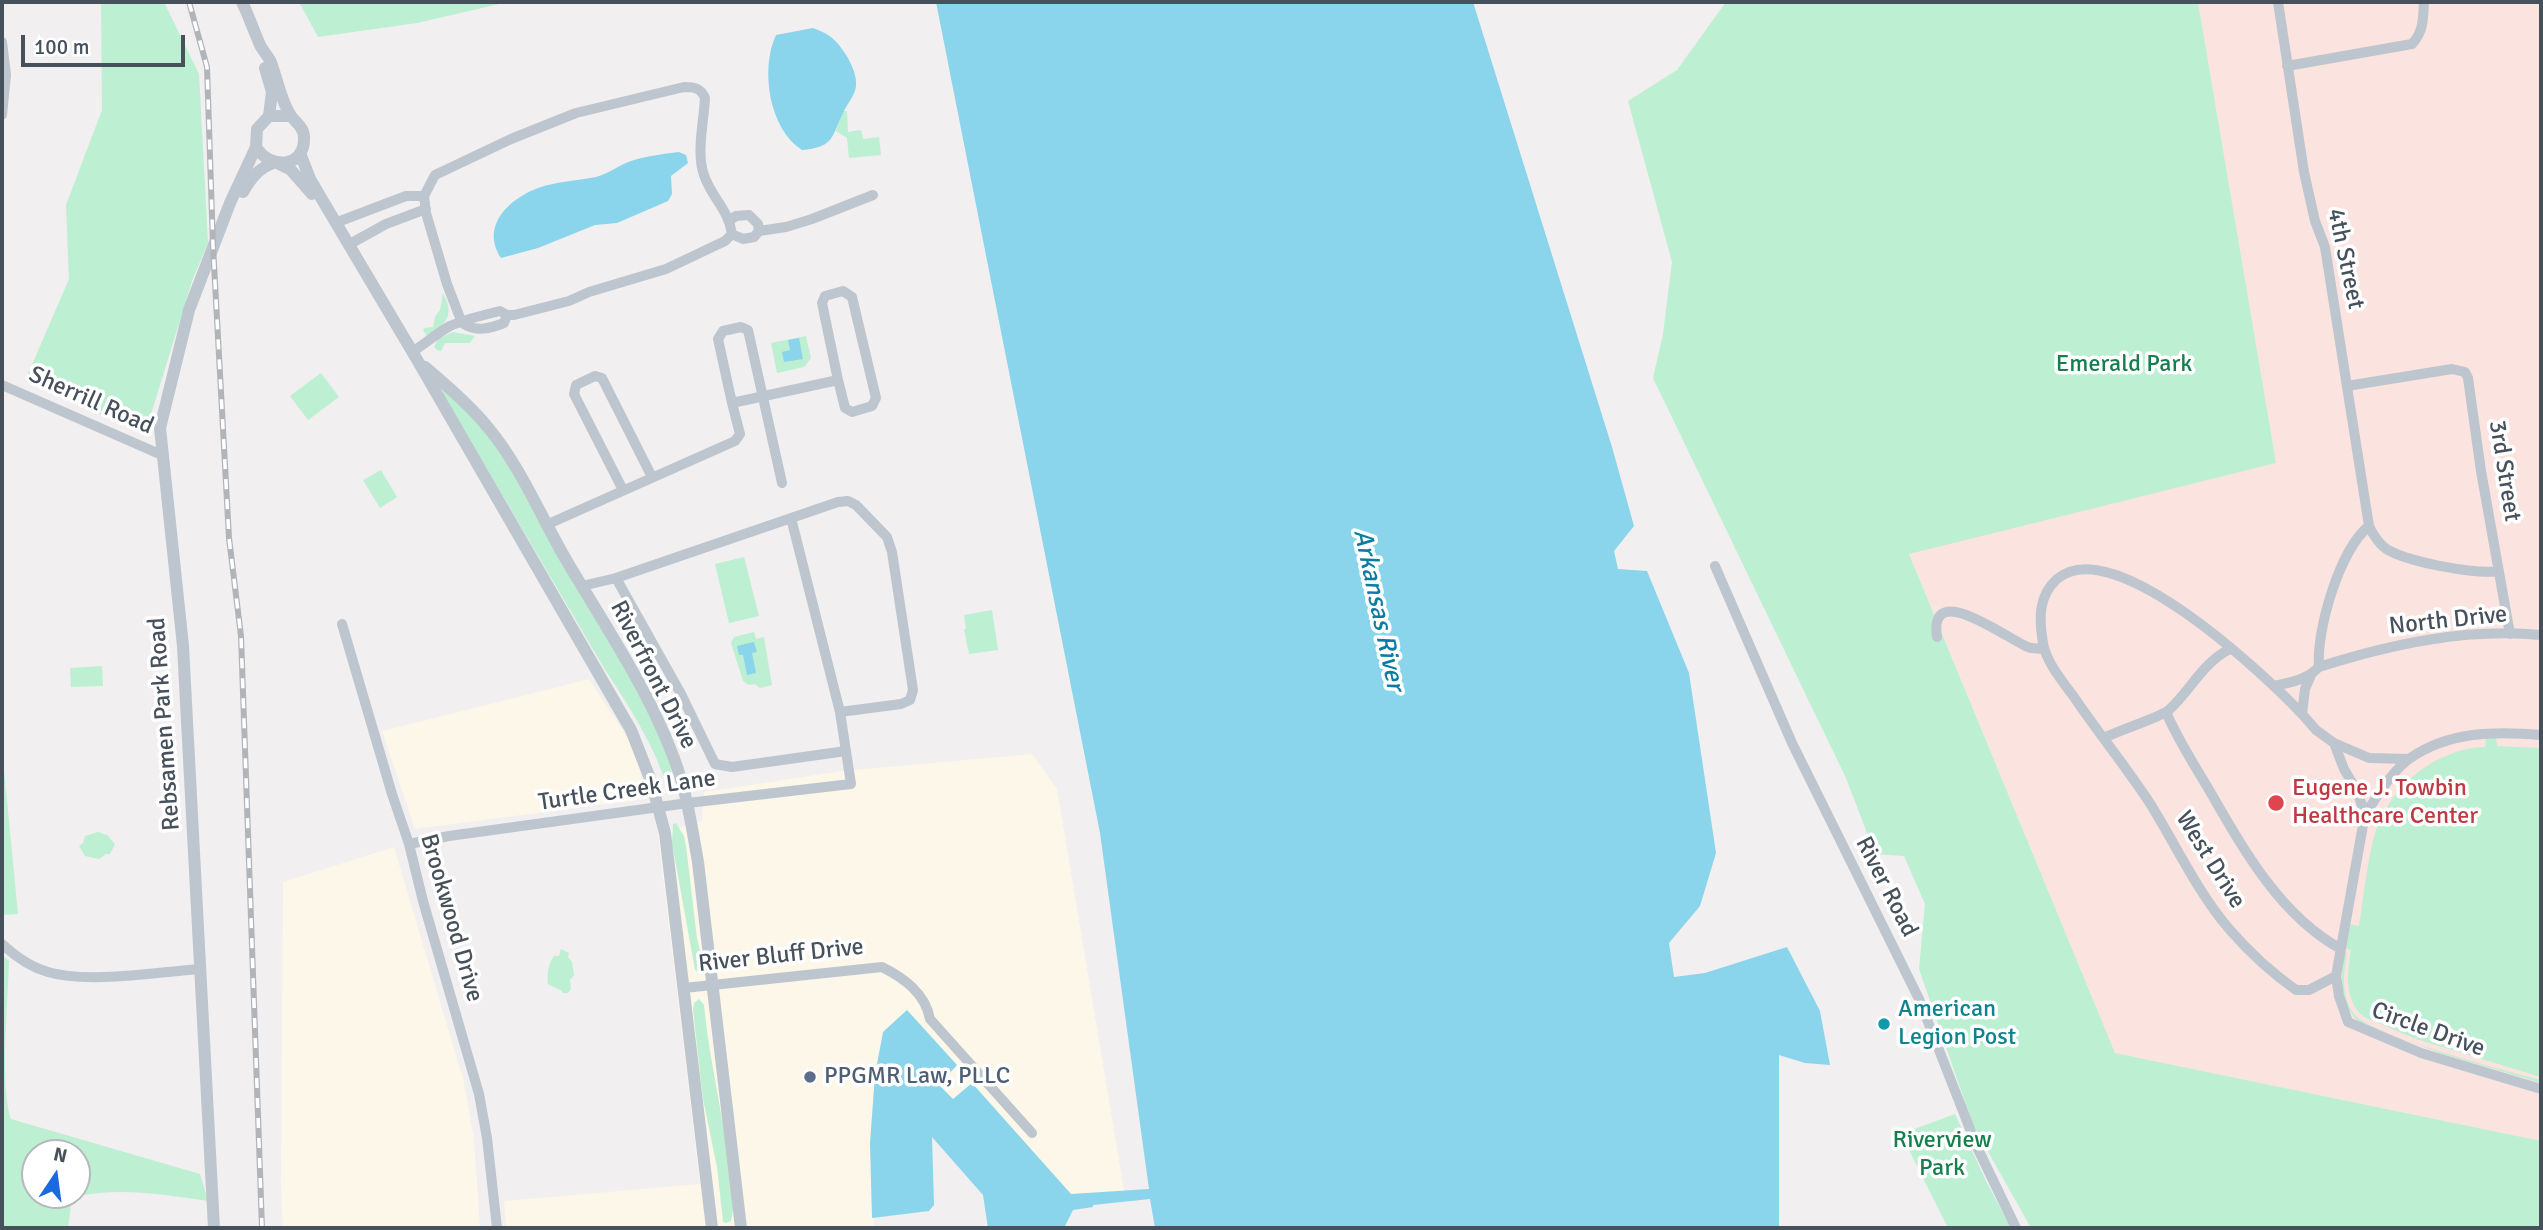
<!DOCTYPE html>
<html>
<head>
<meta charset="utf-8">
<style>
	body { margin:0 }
	#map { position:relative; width:2543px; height:1230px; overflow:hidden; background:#f1efef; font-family:Signika,sans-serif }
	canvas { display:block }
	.frame { position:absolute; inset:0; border:4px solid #47515c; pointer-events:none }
	.north { position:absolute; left:21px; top:1139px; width:70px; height:70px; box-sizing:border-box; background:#fff; border:2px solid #b5b9be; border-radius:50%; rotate:13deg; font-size:19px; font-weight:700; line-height:28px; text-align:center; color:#47515c }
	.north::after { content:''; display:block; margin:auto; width:24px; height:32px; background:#1969e1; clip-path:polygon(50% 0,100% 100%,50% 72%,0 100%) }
	.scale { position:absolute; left:21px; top:35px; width:164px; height:32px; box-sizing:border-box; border:4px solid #47515c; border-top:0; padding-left:9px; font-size:21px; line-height:24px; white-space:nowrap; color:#47515c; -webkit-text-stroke:5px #fff; paint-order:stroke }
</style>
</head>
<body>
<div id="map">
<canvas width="2543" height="1230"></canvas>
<div class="frame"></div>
<div class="north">N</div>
<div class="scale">100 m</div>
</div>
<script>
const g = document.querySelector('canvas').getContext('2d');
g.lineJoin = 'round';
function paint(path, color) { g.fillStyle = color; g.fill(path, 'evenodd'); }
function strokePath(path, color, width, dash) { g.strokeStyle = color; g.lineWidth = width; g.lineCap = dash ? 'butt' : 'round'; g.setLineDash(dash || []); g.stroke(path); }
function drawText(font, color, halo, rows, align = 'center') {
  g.font = font + ' Signika,sans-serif'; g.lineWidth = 7; g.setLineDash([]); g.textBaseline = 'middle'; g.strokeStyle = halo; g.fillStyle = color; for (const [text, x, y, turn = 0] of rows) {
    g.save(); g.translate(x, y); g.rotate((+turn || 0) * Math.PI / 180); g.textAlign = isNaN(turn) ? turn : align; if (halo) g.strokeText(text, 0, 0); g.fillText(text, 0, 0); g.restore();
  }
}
const commercial = new Path2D(`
	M589,679L630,742L640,770L645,799L415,829L382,731Z
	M1032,754L1057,789L1124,1191L1071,1195L972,1083L953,1099L939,1084L875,1075L870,1143L874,1228H506L504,1201L700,1184L658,834L702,821L704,792L842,771Z
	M394,847L464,1082L474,1139L480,1228H283L281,1187L283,882Z`);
const medical = new Path2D(`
	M2198,2H2541V1141L2115,1053L1909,553L2276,463Z`);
const green = new Path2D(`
	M101,2H164L199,74L208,243L192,281L145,434L25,381L69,279L66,205L102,110Z
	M299,2H508L417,23L318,37Z
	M1726,2H2198L2276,463L1909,554L2115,1053L2541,1141V1228H2031L1973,1125L1919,969L1925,904L1904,856L1875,854L1846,778L1653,378L1663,334L1672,262L1628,101L1677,70Z
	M843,111H847L848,132L861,130L863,139L879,137L881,155L849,158L847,138L836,131Z
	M443,293C455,316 447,323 427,336L423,330L425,328L433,327L435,317L440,310Z
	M453,332L475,336L470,343H445L441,351L437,350L434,347L438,339Z
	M806,336L811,358L804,367L777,373L771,343Z
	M321,373L339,397L308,420L290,396Z
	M440,389C457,398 485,429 496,446C515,474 529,505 546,534C573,581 679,740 673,786H669C662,775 659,763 653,751C639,722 622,695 604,668Z
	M381,470L397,497L380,508L363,480Z
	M744,557L759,616L729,623L715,564Z
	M992,610L998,650L969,654L964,629H966L964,615Z
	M754,632L756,639L764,637L772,685L760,688L755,684L749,685L743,681L731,643L734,637Z
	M102,666L103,686L71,687L70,668Z
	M2496,737L2497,746L2541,748V1077L2416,1039L2364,1017C2344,1001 2347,973 2351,950L2345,948L2349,924L2359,926C2364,894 2367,860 2376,830C2391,785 2438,748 2485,747L2486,738Z
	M2,750L18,914L2,915Z
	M676,823L684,836L686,846L697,938L704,968L701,973L695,970L672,843L673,824Z
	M98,832L107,835L115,844L110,854H106L99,859L85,856L79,846L83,843L85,836Z
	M561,949L569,953L568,957L572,962L574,975L570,980L571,989L568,993H562V991L548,984C547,975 548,964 554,956H559Z
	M2344,952L2347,953C2344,973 2340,997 2355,1015C2371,1035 2509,1072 2541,1080V1083L2443,1054L2360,1023C2339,1004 2340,978 2344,952Z
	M2,955L9,961C8,1001 0,1086 11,1119L200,1174L208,1201C161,1194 118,1187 72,1197L68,1228H2ZM35,1153H77V1195H35Z
	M699,999L704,1005C709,1059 723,1113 729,1167C731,1184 736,1204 731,1221L726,1223L723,1222L717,1167L703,1099L693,1010L694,1003Z
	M1955,1114L1987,1183L2011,1228H1948L1901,1134Z`);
const water = new Path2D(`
	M936,2H1473L1612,447L1634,526L1614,551L1618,569L1647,571L1689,673L1716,853L1700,906L1669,943L1674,977L1705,973L1787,947L1820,1011L1830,1065L1805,1063L1779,1055V1228H1155L1150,1199L1093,1205V1207L1073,1210L1064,1228H988L983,1195L932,1137L934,1205L929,1211L872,1218L870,1143L875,1075L883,1032L907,1010L957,1065L939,1085L953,1099L972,1083L1071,1194L1149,1189L1100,833Z
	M813,28C818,30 824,32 828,35C841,43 858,70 856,86C855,96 846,105 842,115C831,140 832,147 802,150C769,129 760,69 776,35Z
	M679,152L686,155L688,163L671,176L672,194L668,201L617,223L595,225L538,248L501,258C478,222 516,193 548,185C564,181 580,180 596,177C608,174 619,165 631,161C646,156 663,154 679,152Z
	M799,338L803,359L784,362L782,352L790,350L788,340Z
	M754,642L757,652L752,653L756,673L747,675L743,655H739L737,646Z`);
const minor = new Path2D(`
	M2278,2L2304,172L2315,221L2325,247L2369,526C2373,535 2381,547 2390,551C2411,562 2476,575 2499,571
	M2,42L6,75L2,115
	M2287,66L2412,44C2424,31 2423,18 2424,2
	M730,220L736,216L749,215L758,224L759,231
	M335,223L406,196H424
	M732,234L743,239L754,237L759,231L786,227L812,219L873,195
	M348,245L386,224L426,209
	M412,352C425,344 437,333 450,326C466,319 483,315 500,311L507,315H514L569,301L589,292L666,269L725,241L732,234C729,210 711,197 704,175C696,154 704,120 705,98C701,88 694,87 684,87L576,113L511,139L435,175L424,196L426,213L447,284L462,323C475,332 489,329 504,323L507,315
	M2,385L164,456
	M2347,386L2452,369L2465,372L2468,378L2481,471L2510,634
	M732,403L718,339L723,331L741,327L748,330L782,483
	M623,490L574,394L576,385L595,376L602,378L652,477
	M546,525L735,441L740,434L732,403L838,380L822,303L825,296L843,291L852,297L876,398L872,406L852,412L845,408L838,380
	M1715,566L1792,743L1919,999L1977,1147L2016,1228
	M616,578L681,694L715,764L732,767L846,751
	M582,586L616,578L838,502L848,501L856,505L887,537L892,552L913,690L910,700L901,704L840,712L791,518
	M342,624L392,794L409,844L423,901L479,1094L487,1138L497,1228
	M1937,637C1928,577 2010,641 2028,647C2033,649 2039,648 2044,649
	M2319,667C2316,630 2340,549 2369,526
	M2311,675L2305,689L2302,714L2316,730L2334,743L2344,769L2357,791L2365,814L2336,976L2339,996L2348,1022L2421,1053L2541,1089
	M2274,686C2292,682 2306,680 2319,667C2391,644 2466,628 2541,635
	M2166,712C2177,738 2193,763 2208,788C2242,847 2279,915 2341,949
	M2302,714C2264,674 2113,531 2057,579C2038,596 2039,619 2043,643C2046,662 2063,682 2074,697C2099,734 2127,768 2151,805C2177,847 2198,893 2230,930C2250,953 2272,973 2296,990H2309L2336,976
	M2104,738C2119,730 2159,718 2169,710C2190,691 2203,662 2230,649
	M2334,743L2369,758L2409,759
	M2365,814C2378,796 2391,772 2409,759C2448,731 2496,731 2541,735
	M409,844L449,836L688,803L851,784L840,712
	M2,944C15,956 30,967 48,972C87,984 158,972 201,969
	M684,988L882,967C904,978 925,993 930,1019L1032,1133`);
const tertiary = new Path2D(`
	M242,2C249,16 254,32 261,47C264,51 267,56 270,60C277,77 281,102 291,116C297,124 304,127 304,138C305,168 270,170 256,147L257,129L269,116H291
	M265,68L272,92L269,116
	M300,153L310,179L333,218L419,363L631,730L651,781L665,833L712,1228
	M279,164L291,170L312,194
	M243,192C251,178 258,169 273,163
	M425,367C447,386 472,407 490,430C520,466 543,521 568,563C609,632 657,702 681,779C689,806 693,834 698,862L741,1228
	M214,1228L183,646L160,428L189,310L230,203L256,147`);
const rail = new Path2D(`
	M189,2L207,67L213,246L229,538L241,636L262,1228`);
const markers = [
	[2276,803,9,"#e0444e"],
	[1884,1024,7,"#0f9aa8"],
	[810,1077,7,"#5c6f8a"]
];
const streetNames = [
	["4th Street",2345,259,78],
	["Sherrill Road",91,401,24],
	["3rd Street",2504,471,81],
	["North Drive",2448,621,-6],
	["Riverfront Drive",653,675,63],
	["Rebsamen Park Road",165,724,-94],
	["Turtle Creek Lane",627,791,-8],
	["West Drive",2210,860,58],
	["River Road",1886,887,63],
	["Brookwood Drive",451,918,74],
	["River Bluff Drive",781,956,-6],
	["Circle Drive",2428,1030,20]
];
const parkNames = [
	["Emerald Park",2124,365],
	["Riverview",1942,1141],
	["Park",1942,1169]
];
const healthNames = [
	["Eugene J. Towbin",2292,789],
	["Healthcare Center",2292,817]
];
const cultureNames = [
	["American",1898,1010],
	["Legion Post",1898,1038]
];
const serviceNames = [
	["PPGMR Law, PLLC",824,1077]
];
const waterNames = [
	["Arkansas River",1378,610,78]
];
paint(commercial, '#fcf7e8');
paint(medical, '#fbe3df');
paint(green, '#bdefd2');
paint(water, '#8ad4ec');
strokePath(minor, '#bdc5ce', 10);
strokePath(tertiary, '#bdc5ce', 12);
strokePath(rail, '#b1b4b9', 6);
strokePath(rail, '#fff', 3.5, [10]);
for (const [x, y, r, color] of markers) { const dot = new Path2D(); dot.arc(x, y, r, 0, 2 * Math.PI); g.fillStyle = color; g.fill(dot); strokePath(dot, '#fff', 2.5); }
drawText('24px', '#47515c', '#fff', streetNames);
drawText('24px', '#177e4e', '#fff', parkNames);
drawText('24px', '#be3a42', '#fff', healthNames, 'left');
drawText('24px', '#0d838f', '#fff', cultureNames, 'left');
drawText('24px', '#4e5e75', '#fff', serviceNames, 'left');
drawText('italic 26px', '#0c7da2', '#fff', waterNames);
</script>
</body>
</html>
